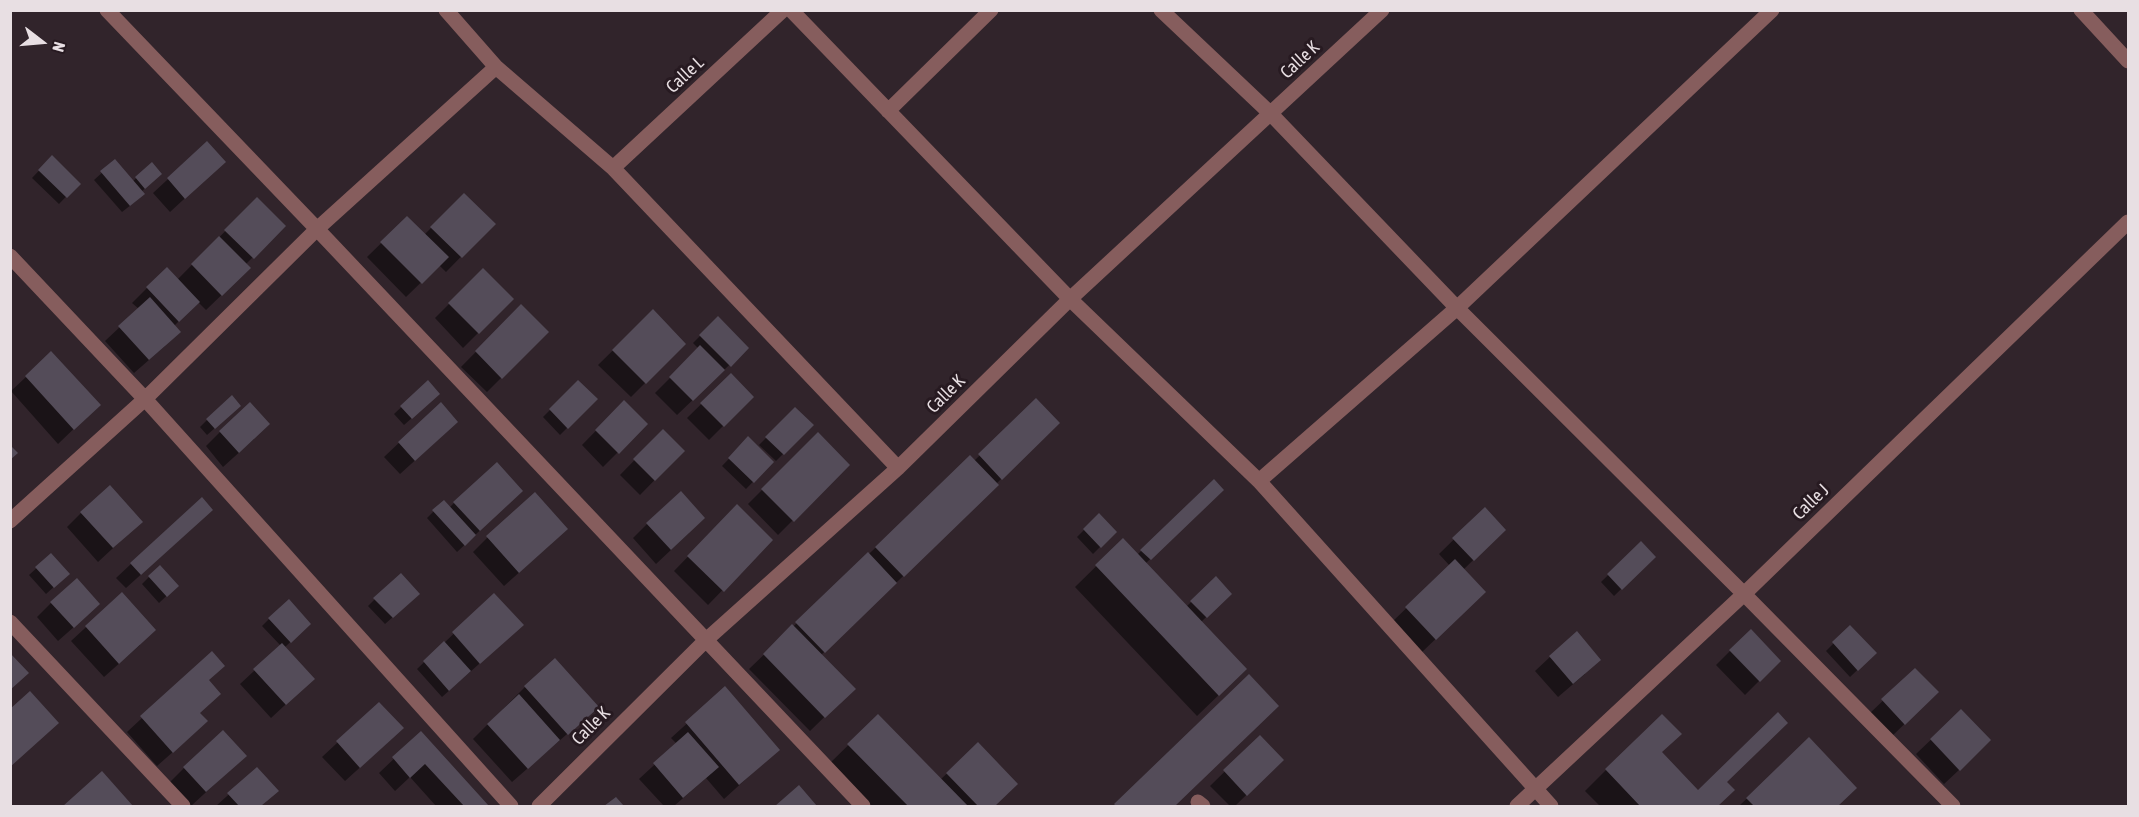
<!DOCTYPE html>
<html>
<head>
<meta charset="utf-8">
<style>
	body { margin:0 }
	#map { position:relative; width:2139px; height:817px; overflow:hidden; background:#31242b; font-family:"Asap Condensed",sans-serif }
	canvas { display:block }
	.frame { position:absolute; inset:0; border:12px solid #e8dfe3; pointer-events:none }
	.north { position:absolute; left:12px; top:12px; width:60px; height:60px; -webkit-text-stroke:4px #271a21; paint-order:stroke; rotate:106deg; font-size:16px; font-weight:700; line-height:24px; text-align:center; color:#e8dfe3 }
	.north::after { content:''; display:block; margin:auto; width:21px; height:27px; background:#e8dfe3; clip-path:polygon(50% 0,100% 100%,50% 72%,0 100%) }
</style>
</head>
<body>
<div id="map">
<canvas width="2139" height="817"></canvas>
<div class="frame"></div>
<div class="north">N</div>
</div>
<script>
const g = document.querySelector('canvas').getContext('2d');
g.lineJoin = 'round';
function paint(path, color) { g.fillStyle = color; g.fill(path, 'evenodd'); }
function strokePath(path, color, width, dash) { g.strokeStyle = color; g.lineWidth = width; g.lineCap = dash ? 'butt' : 'round'; g.setLineDash(dash || []); g.stroke(path); }
function drawText(font, color, halo, rows, align = 'center') {
  g.font = font + ' "Asap Condensed",sans-serif'; g.lineWidth = 6; g.setLineDash([]); g.textBaseline = 'middle'; g.strokeStyle = halo; g.fillStyle = color; for (const [text, x, y, turn = 0] of rows) {
    g.save(); g.translate(x, y); g.rotate((+turn || 0) * Math.PI / 180); g.textAlign = isNaN(turn) ? turn : align; if (halo) g.strokeText(text, 0, 0); g.fillText(text, 0, 0); g.restore();
  }
}
const shadow = new Path2D(`
	M207,143L209,176L170,212L153,193Z
	M52,157L78,184L59,204L32,178Z
	M115,161L132,182L152,164L153,181L141,192L136,201L122,212L94,180Z
	M464,195L493,224L446,272L439,265L406,297L367,257L407,218L424,235Z
	M257,199L284,226L245,265L234,283L206,310L198,302L174,326L165,346L134,373L105,341L139,309L132,303L147,288L167,270L177,280Z
	M483,270L512,299L463,348L435,318Z
	M521,306L547,332L487,392L461,367Z
	M653,311L684,344L631,397L598,365Z
	M718,318L747,348L677,415L655,393L699,349L693,343Z
	M731,375L752,397L709,440L687,418Z
	M26,377L84,419L58,444L11,391Z
	M428,382L431,401L404,425L394,414Z
	M578,382L596,399L560,435L543,417Z
	M1036,400L1058,423L996,484L976,506L821,655L853,689L810,731L749,669L970,457L974,461Z
	M624,402L646,424L603,467L582,445Z
	M440,404L442,436L400,474L384,457Z
	M795,409L812,425L776,461L759,445Z
	M232,413L207,435L200,427L207,420Z
	M663,431L683,451L640,495L620,475Z
	M220,432L254,439L223,467L206,446Z
	M818,434L848,465L778,535L748,504Z
	M748,439L772,462L746,489L722,466Z
	M1213,481L1207,504L1145,564L1186,607L1216,578L1230,594L1201,622L1224,690L1197,716L1075,587L1123,540L1137,555Z
	M454,503L507,505L457,552L427,518L434,511L449,508Z
	M737,506L771,540L708,605L674,571Z
	M1485,509L1504,530L1463,570L1469,607L1421,653L1391,623L1450,566L1439,554Z
	M81,513L126,536L98,562L67,527Z
	M1099,515L1115,532L1093,554L1077,537Z
	M197,524L126,588L116,578L131,564Z
	M647,524L689,533L656,564L633,538Z
	M487,538L551,544L504,586L473,552Z
	M1641,543L1654,557L1614,596L1601,582Z
	M51,555L68,574L46,594L29,575Z
	M149,577L177,586L159,603L142,584Z
	M122,594L140,645L104,677L71,641Z
	M494,595L507,639L442,697L417,669Z
	M375,599L411,601L385,624L368,606Z
	M51,603L84,618L58,641L37,617Z
	M269,619L302,631L284,648L298,693L271,718L240,684L281,646L262,626Z
	M1850,627L1875,653L1850,677L1826,651Z
	M1730,651L1779,661L1745,695L1716,665Z
	M212,653L199,714L191,736L157,766L127,732Z
	M1550,657L1585,674L1558,697L1535,671Z
	M1915,670L1922,707L1890,738L1868,715Z
	M1249,676L1256,727L1173,806H1114Z
	M525,687L582,721L512,782L473,739Z
	M725,689L778,750L724,799L706,778L674,806H664L639,779L677,744L671,738Z
	M379,704L387,743L345,781L322,757Z
	M1961,711L1975,755L1944,784L1916,754Z
	M878,716L940,780L978,744L1016,784L993,806H867L827,766Z
	M421,733L487,806H436L410,777L395,791L379,773Z
	M1260,737L1282,760L1235,806H1230L1210,786Z
	M1809,739L1855,788L1836,806H1739Z
	M1661,753L1698,792L1725,783L1733,790L1716,806H1600L1585,791L1606,770Z
	M184,768L230,770L191,806L170,782Z
	M257,769L277,791L261,806H216Z
	M101,773L131,806H65Z
	M799,787L814,806H777Z`);
const building = new Path2D(`
	M207,141L226,162L185,199L167,178Z
	M52,155L81,184L67,198L38,170Z
	M115,159L145,194L130,206L100,171Z
	M152,162L162,174L145,189L135,177Z
	M464,193L496,224L462,258L430,227Z
	M257,197L286,226L254,259L224,230Z
	M407,216L449,257L422,284L380,242Z
	M219,236L251,268L222,296L191,264Z
	M167,267L200,302L179,322L146,287Z
	M483,268L514,299L479,334L448,303Z
	M150,297L181,332L149,360L118,326Z
	M521,304L549,332L502,379L475,351Z
	M653,309L686,344L646,384L612,350Z
	M718,316L749,348L731,367L699,335Z
	M700,345L725,370L693,401L669,377Z
	M51,351L101,405L74,430L25,376Z
	M731,373L754,397L724,427L700,403Z
	M428,380L440,394L412,419L400,406Z
	M578,380L598,399L568,429L549,409Z
	M232,395L241,406L215,429L206,419Z
	M1036,398L1060,423L1002,480L978,454Z
	M624,400L648,424L619,454L595,430Z
	M250,402L270,424L239,453L219,431Z
	M441,402L458,422L415,461L398,442Z
	M795,407L814,425L784,455L765,437Z
	M663,429L685,451L655,481L633,459Z
	M818,432L850,465L794,522L761,489Z
	M748,436L774,462L754,483L728,458Z
	M10,445L18,453L10,460Z
	M970,455L999,485L904,577L875,547Z
	M497,462L523,491L480,531L453,502Z
	M1214,479L1224,490L1151,560L1140,550Z
	M110,485L143,522L113,548L80,512Z
	M681,491L705,518L671,550L646,523Z
	M535,492L568,529L519,573L486,536Z
	M202,497L213,510L141,575L130,563Z
	M444,500L476,535L465,546L432,510Z
	M737,504L773,540L724,592L687,556Z
	M1485,507L1506,530L1474,561L1452,538Z
	M1099,513L1117,532L1101,548L1083,529Z
	M1123,538L1247,669L1219,696L1095,565Z
	M1641,541L1656,557L1622,590L1607,574Z
	M868,552L897,583L825,653L795,622Z
	M51,553L70,574L54,588L35,567Z
	M1455,559L1486,592L1436,640L1405,607Z
	M160,565L179,586L167,597L148,576Z
	M401,573L420,594L393,618L373,598Z
	M1216,576L1232,594L1207,618L1190,601Z
	M77,578L100,604L74,628L50,602Z
	M122,592L156,630L119,664L85,626Z
	M494,593L524,625L480,664L452,632Z
	M289,599L311,624L291,643L268,618Z
	M792,624L856,689L825,718L763,654Z
	M1850,625L1877,653L1858,671L1832,642Z
	M1751,629L1781,661L1760,682L1729,650Z
	M1577,631L1601,660L1573,684L1549,656Z
	M444,641L471,671L449,691L423,661Z
	M282,643L315,679L286,705L253,669Z
	M212,651L225,666L209,680L221,694L200,713L208,721L173,753L140,716Z
	M10,653L29,673L10,690Z
	M555,658L599,707L568,735L524,686Z
	M1915,668L1939,692L1905,725L1881,699Z
	M1249,674L1279,706L1175,806H1116L1114,804Z
	M725,686L780,750L739,785L685,722Z
	M30,691L59,723L10,767V709Z
	M519,694L560,740L528,769L487,724Z
	M379,702L404,728L360,768L336,741Z
	M1961,709L1991,740L1960,771L1930,739Z
	M1778,712L1788,723L1727,782L1735,790L1718,806H1640L1605,769L1662,714L1682,734L1662,752L1698,790Z
	M878,714L968,806H908L847,744Z
	M223,730L247,756L206,792L183,767Z
	M421,731L489,806H464L425,764L410,778L392,757Z
	M688,732L719,767L683,798L653,763Z
	M1260,735L1284,760L1247,796L1223,770Z
	M1809,737L1857,788L1838,806H1754L1746,798Z
	M978,742L1018,784L995,806H978L946,773Z
	M257,767L279,791L261,806H239L227,793Z
	M102,771L133,806H63Z
	M799,785L817,806H775Z
	M616,797L624,806H604Z`);
const minor = new Path2D(`
	M107,10L317,229L863,806
	M446,10L496,67L613,168L898,468
	M791,10L1070,299L1259,481L1551,806
	M1161,10L1271,114L1457,308L1744,594L1953,806
	M2081,10L2128,61
	M888,111L991,10
	M613,168L783,10
	M10,256L145,399L511,806
	M1259,481L1457,308L1772,10
	M10,521L145,399L317,229L496,67
	M10,622L183,806
	M1198,802L1203,806
	M539,806L706,640L898,468L1070,299L1382,10
	M1517,806L1744,594L2128,222`);
const streetNames = [
	["Calle K",1300,60,-43],
	["Calle L",685,75,-43],
	["Calle K",946,394,-45],
	["Calle J",1811,502,-44],
	["Calle K",591,726,-45]
];
paint(shadow, '#0007');
paint(building, '#544c59');
strokePath(minor, '#865d5d', 15);
drawText('18px', '#e8dfe3', '#271a21', streetNames);
</script>
</body>
</html>
